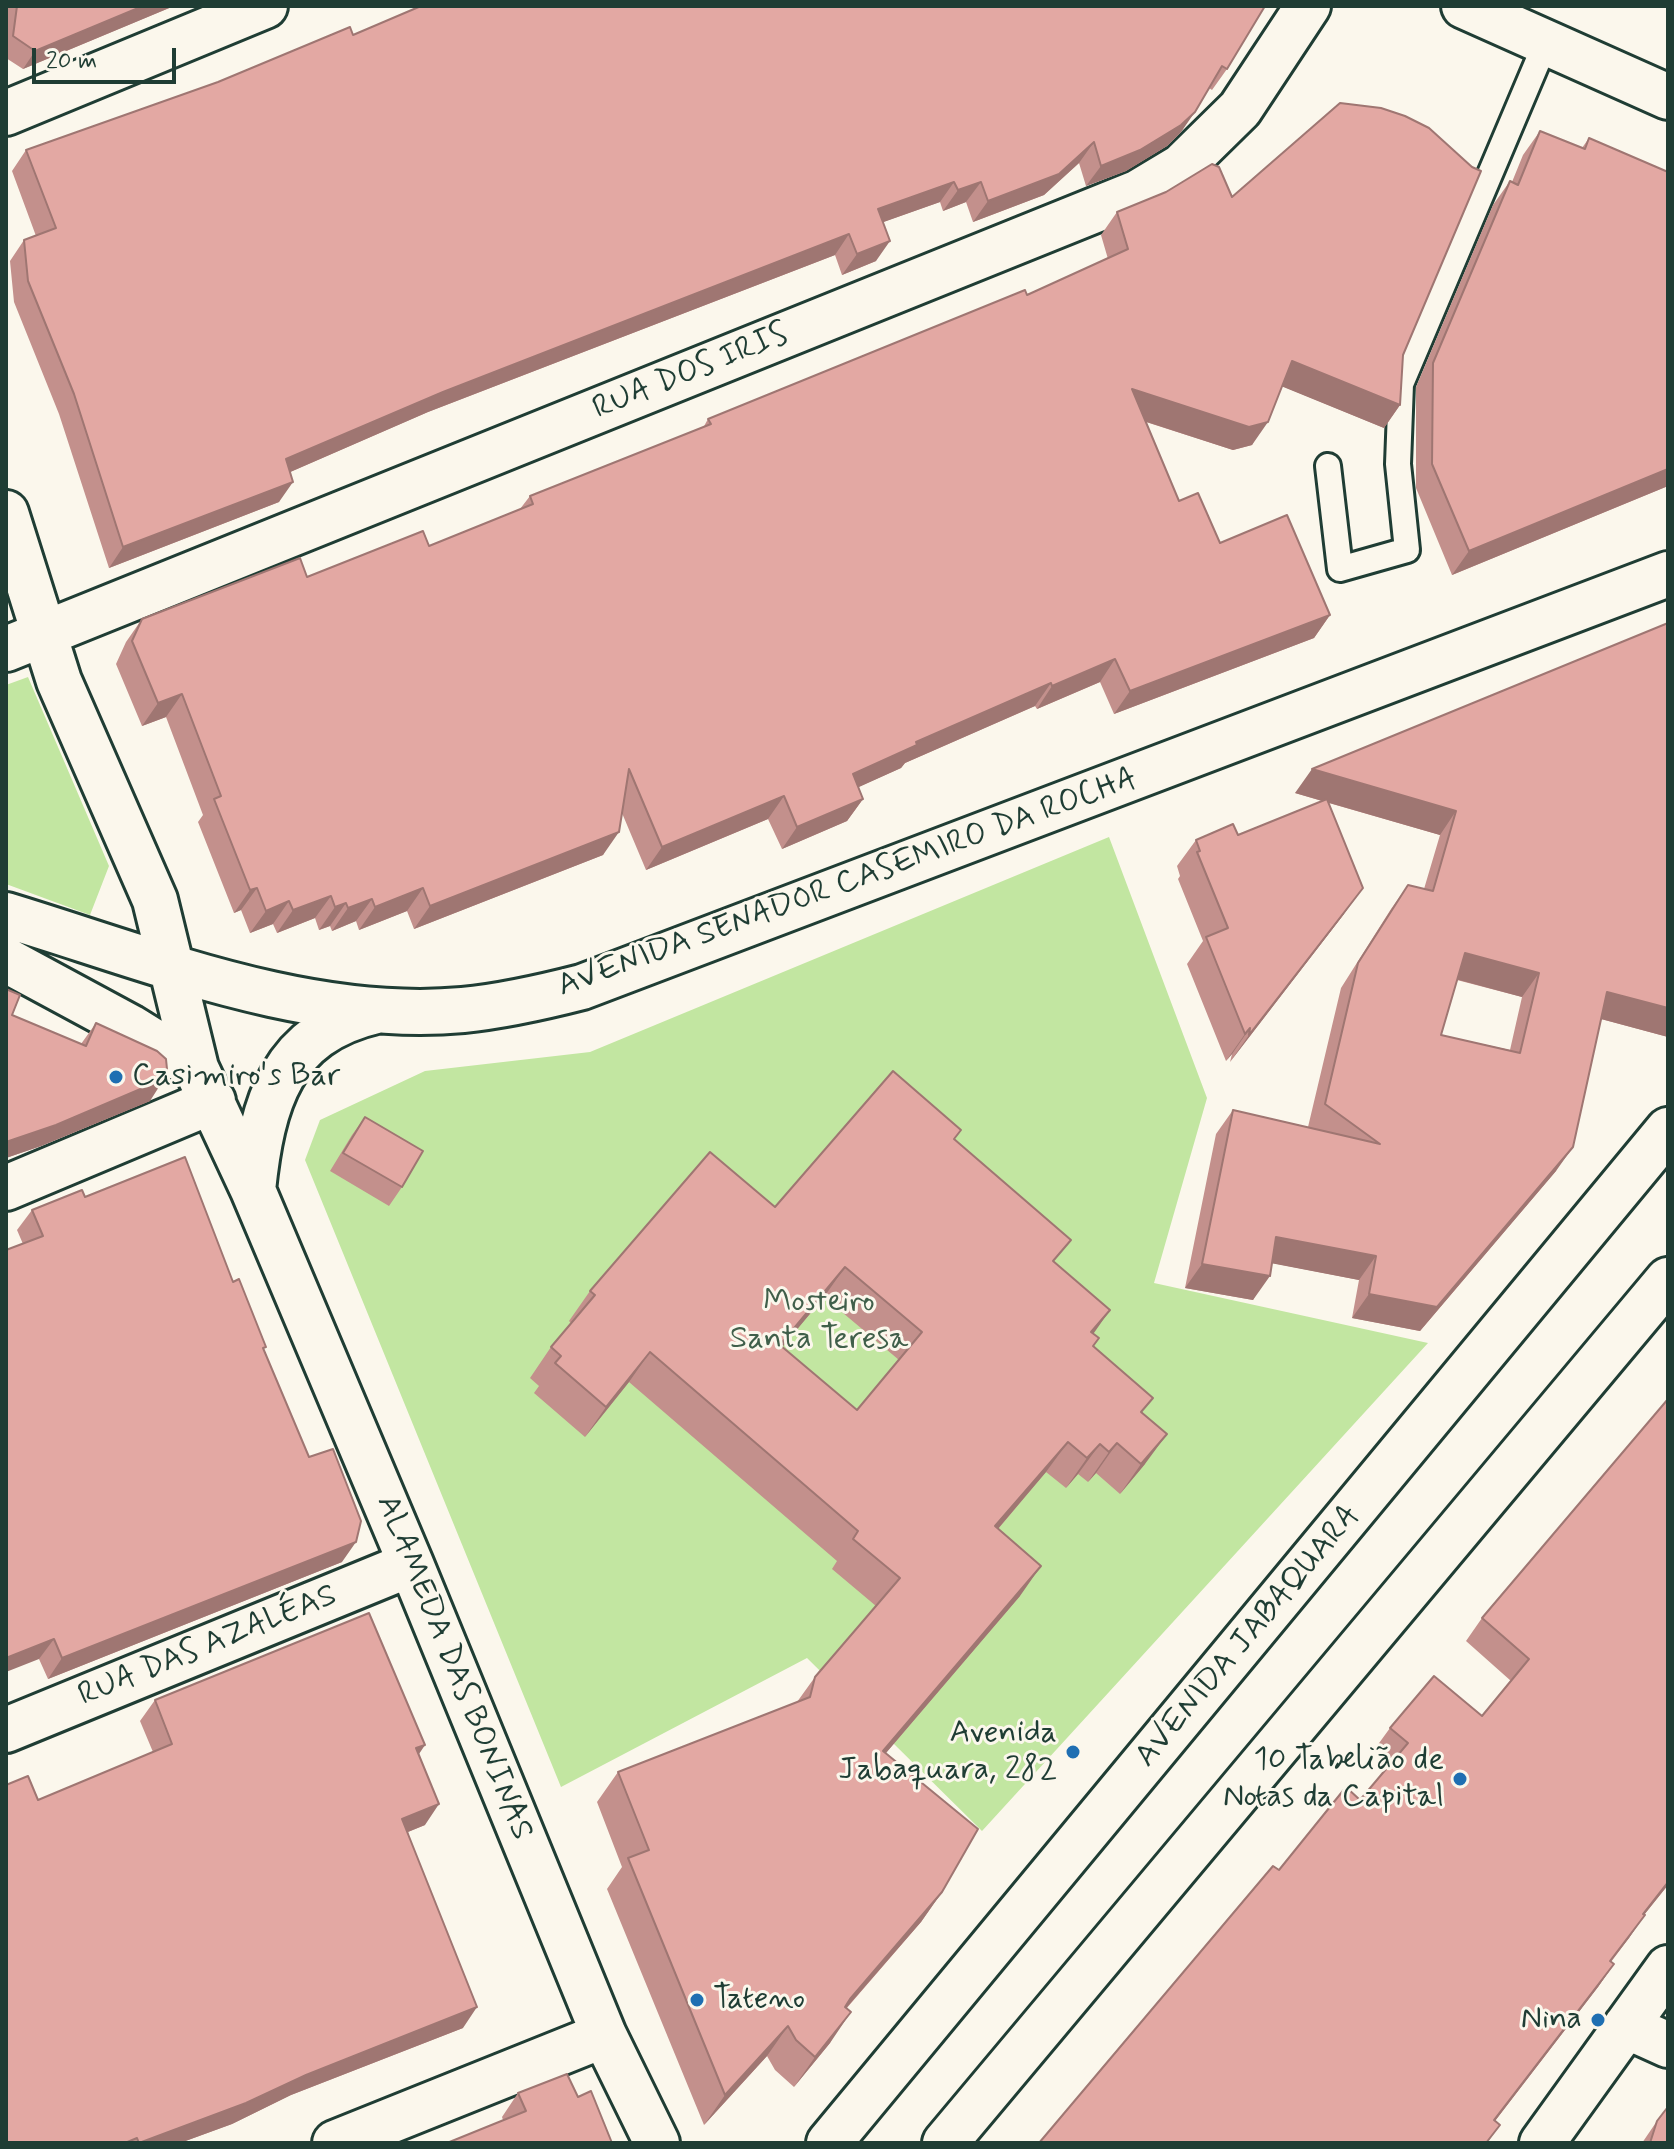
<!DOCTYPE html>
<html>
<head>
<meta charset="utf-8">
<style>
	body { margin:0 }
	#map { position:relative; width:1674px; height:2149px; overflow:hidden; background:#fbf7ec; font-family:Mynerve,sans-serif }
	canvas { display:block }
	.frame { position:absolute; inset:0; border:8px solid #1f3d34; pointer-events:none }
	.scale { position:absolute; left:32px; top:48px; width:144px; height:36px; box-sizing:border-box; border:4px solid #1f3d34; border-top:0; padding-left:10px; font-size:24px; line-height:28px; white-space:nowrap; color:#1f3d34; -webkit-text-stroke:6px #fbf7ec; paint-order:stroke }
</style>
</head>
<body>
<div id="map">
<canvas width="1674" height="2149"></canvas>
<div class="frame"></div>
<div class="scale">20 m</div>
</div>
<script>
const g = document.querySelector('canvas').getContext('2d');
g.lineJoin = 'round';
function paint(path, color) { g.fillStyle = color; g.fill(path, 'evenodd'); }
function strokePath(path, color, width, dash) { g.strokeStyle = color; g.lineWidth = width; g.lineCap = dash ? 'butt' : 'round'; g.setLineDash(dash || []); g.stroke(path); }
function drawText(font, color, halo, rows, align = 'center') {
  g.font = font + ' Mynerve,sans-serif'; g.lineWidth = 6; g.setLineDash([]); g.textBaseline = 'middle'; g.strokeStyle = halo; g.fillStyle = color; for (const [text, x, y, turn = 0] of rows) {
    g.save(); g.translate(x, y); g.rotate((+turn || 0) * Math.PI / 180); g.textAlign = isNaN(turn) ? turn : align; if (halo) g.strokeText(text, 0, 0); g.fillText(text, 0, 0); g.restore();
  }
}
const green = new Path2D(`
	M28,677L109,866L90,915L6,884V685Z
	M1109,837L1207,1098L1154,1283L1428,1343L982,1831L807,1658L561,1787L305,1160L320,1120L425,1071L590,1052Z`);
const service = new Path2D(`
	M1328,466L1340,569L1407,550L1398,464L1401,384L1546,42`);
const minor = new Path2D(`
	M6,113L265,6
	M6,513L59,681L155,900L196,1068L253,1190L411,1564L604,2035L657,2143
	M6,649L1137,193L1182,166L1240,109L1308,6
	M6,915C151,959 308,1024 463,1010C504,1006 543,997 582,987L1668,574
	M6,960L130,1027L196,1068
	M6,1188L213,1101
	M253,1190C262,1103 281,1033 376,1011
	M6,1730L411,1564
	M1626,2026L1668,2045
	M335,2143L604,2035
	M1542,2143L1668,1968`);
const tertiary = new Path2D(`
	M1464,6L1668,97`);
const primary = new Path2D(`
	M829,2143L1668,1130
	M945,2143L1668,1280`);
const wall = new Path2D(`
	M6,6H174L23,69L6,58Z
	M1265,6L1227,69L1212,90L1209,88L1181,132L1167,146L1126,171L1086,186L1079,163L1044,195L973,222L966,202L943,211L940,202L883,222L876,261L842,275L835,255L428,412L290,472L279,502L109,568L59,414L14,302L10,261L24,240L36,236L12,171L26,150L353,35Z
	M1540,131L1582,148L1589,138L1668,486L1452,575L1416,488V387L1493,205L1510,181L1512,182L1523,155Z
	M1232,197L1403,355L1400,405L1384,428L1282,386L1252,445L1233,450L1146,422L1179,501L1220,543L1330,615L1314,638L1114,714L1100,682L1037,709L1035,706L905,763L901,768L858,787L863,799L847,821L782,849L768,819L646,870L622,813L603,855L414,929L407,911L359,930L356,921L332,931L330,926L319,930L315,918L277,933L273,924L250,933L241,910L234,913L198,822L203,815L166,717L142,726L116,664L126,642L142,619L429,546L520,509L530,496L703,428L708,419L1027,295L1108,259L1101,235L1117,212Z
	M1668,623V1037L1601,1019L1556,1171L1420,1331L1352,1318L1359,1280L1272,1263L1253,1300L1185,1288L1216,1134L1233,1110L1308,1127L1341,988L1391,909L1408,885L1424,889L1440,835L1329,803L1344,914L1230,1062L1232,1054L1226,1061L1187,964L1203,941L1178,879L1180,876L1177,866L1196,840L1238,835L1322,801L1295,793ZM1457,980L1522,997L1510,1050L1441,1035Z
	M6,989L12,1015L81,1044L96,1023L150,1101L41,1146L6,1158Z
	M365,1117L402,1187L389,1206L330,1171L352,1135Z
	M955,1139L1055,1263L1094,1334L1099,1338L1094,1346L1143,1413L1145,1464L1120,1494L1096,1473L1088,1482L1078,1474L1066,1488L1046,1472L998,1529L1020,1596L886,1753L942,1892L921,1922L846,2009L830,2043L794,2087L775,2070L767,2056L704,2125L607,1889L622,1867L597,1802L618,1772L797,1702L815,1677L876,1606L832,1569L837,1561L629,1382L585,1437L534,1393L539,1386L530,1378L551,1347L571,1323L569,1321L590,1291L775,1207ZM824,1297L899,1360L857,1410L782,1347Z
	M85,1197L233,1282L264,1350L342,1562L48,1679L39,1659L23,1244L17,1230L32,1210Z
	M1668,1399V1885L1644,1915L1629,1938L1611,1962L1614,1964L1598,1987L1495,2121L1500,2125L1487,2143H1039L1279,1870L1360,1800L1390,1764L1374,1750L1390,1728L1482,1716L1511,1681L1466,1641L1482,1618Z
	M155,1700L418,1755L425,1825L408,1832L463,2028L291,2095L232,2124L180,2143H6L38,1800L153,1752L140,1721Z
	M518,2093L578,2097L503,2120L502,2117Z
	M1657,2121L1668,2143H1642Z`);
const shadedWall = new Path2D(`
	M143,6H174L23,69L35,51Z
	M1195,112L1181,132L1167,146L1126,171L1086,186L1101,166Z
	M1094,142L1079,163L1044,195L973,222L988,201Z
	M954,182L940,202L864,229L878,209Z
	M981,182L966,202L943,211L958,190Z
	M849,234L835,255L428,412L272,480L286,459L443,392Z
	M890,241L876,261L842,275L857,254Z
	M1292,361L1400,405L1384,428L1276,384Z
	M1132,389L1268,422L1252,445L1233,450L1116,412Z
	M1668,469V486L1452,575L1469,551Z
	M293,482L279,502L109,568L123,547Z
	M1330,615L1314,638L1114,714L1130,691Z
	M1115,659L1100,682L1037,709L1052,686Z
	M1051,683L1035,706L905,763L901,768L837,797L853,774L916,742Z
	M182,694L166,717L142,726L158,703Z
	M1312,769L1456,811L1440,835L1295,793Z
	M784,796L768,819L646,870L662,847Z
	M863,799L847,821L782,849L797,827Z
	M619,832L603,855L414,929L430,906Z
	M257,888L241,910L234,913L250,890Z
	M423,888L407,911L359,930L375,907Z
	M1363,888L1344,914L1230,1062L1249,1035Z
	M331,896L315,918L277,933L293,910Z
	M372,899L356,921L332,931L348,908Z
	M289,901L273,924L250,933L266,911Z
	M346,903L330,926L319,930L335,907Z
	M1465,953L1539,973L1522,997L1448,977Z
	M1607,992L1668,1008V1037L1590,1016Z
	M1250,1028L1232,1054L1226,1061L1245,1034Z
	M164,1079L150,1101L41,1146L6,1158V1142Z
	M1573,1147L1556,1171L1420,1331L1352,1318L1369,1294Z
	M1276,1237L1376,1256L1359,1280L1260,1261Z
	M1202,1264L1270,1276L1253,1300L1185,1288Z
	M845,1267L824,1297L759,1375L780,1345Z
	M1110,1310L1089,1340L1091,1332Z
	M650,1352L629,1382L585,1437L606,1407Z
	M1167,1434L1145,1464L1120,1494L1141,1464Z
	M1068,1442L1046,1472L974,1557L995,1526Z
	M1117,1443L1096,1473L1088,1482L1109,1452Z
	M1100,1444L1078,1474L1066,1488L1087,1458Z
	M356,1542L342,1562L48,1679L62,1658Z
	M1041,1566L1020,1596L862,1781L883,1751Z
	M54,1639L39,1659L6,1672V1658Z
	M425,1745L411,1766L416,1748Z
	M439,1804L425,1825L388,1840L402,1819Z
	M1668,1882V1885L1627,1936L1643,1914Z
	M942,1892L921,1922L828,2029L850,1999Z
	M1645,1915L1629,1938L1594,1983L1610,1961Z
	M1614,1964L1598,1987L1478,2143L1494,2120Z
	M477,2007L463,2028L291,2095L232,2124L180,2143H139L306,2075Z
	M851,2012L830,2043L794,2087L815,2057Z
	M788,2026L767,2056L704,2125L725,2095Z`);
const building = new Path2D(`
	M17,6H143L35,51L13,36Z
	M421,6H1265L1227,69L1222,66L1195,112L1181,125L1140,150L1101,166L1094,142L1059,174L988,201L981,182L958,190L954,182L878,209L890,241L857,254L849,234L443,392L286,459L293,482L123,547L74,394L28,281L24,240L56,228L26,150L218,82L350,27L353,35Z
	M1340,103L1381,108L1405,116L1429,128L1472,167L1481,171L1403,355L1400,405L1292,361L1268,422L1249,427L1132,389L1179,501L1198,493L1220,543L1287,515L1330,615L1130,691L1115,659L1052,686L1051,683L916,742L917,745L853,774L863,799L797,827L784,796L662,847L629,769L619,832L430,906L423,888L375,907L372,899L348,908L346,903L335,907L331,896L293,910L289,901L266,911L257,888L250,890L214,799L221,796L182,694L158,703L132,641L142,619L300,558L307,577L423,531L429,546L533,504L530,496L711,424L708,419L1025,290L1027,295L1128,249L1117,212L1166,192L1212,164L1219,167L1232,197Z
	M1540,131L1585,149L1589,138L1668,172V469L1469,551L1432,464L1433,363L1510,181L1518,185Z
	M1668,623V1008L1607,992L1573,1147L1437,1307L1369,1294L1376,1256L1276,1237L1270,1276L1202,1264L1233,1110L1380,1144L1325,1104L1358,963L1408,885L1433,891L1456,811L1312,769ZM1465,953L1539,973L1520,1053L1441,1035Z
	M1327,799L1363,888L1249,1035L1250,1028L1245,1034L1206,937L1228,928L1197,852L1200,851L1196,840L1233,824L1238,835Z
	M6,989L20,995L12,1015L86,1046L96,1023L157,1051L166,1059L167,1069L164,1079L56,1125L6,1142Z
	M893,1071L961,1130L954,1139L1071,1240L1053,1261L1110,1310L1091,1332L1099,1338L1093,1346L1153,1398L1141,1412L1167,1434L1141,1464L1117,1443L1109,1452L1100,1444L1087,1458L1068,1442L995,1526L1041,1566L883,1751L978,1829L942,1892L850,1999L845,2007L851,2012L815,2057L796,2040L788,2026L725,2095L628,1858L649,1850L618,1772L810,1697L815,1677L900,1578L853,1539L858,1531L650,1352L606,1407L555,1363L561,1356L551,1347L595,1295L590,1291L710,1152L775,1207ZM845,1267L922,1332L857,1410L780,1345Z
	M365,1117L423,1151L402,1187L343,1153Z
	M185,1157L233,1282L239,1279L266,1347L263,1348L309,1457L333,1449L361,1521L356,1542L62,1658L54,1639L6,1658V1250L43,1236L32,1210L82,1190L85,1197Z
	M1668,1399V1882L1643,1914L1645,1915L1610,1961L1614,1964L1494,2120L1500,2125L1486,2143H1039L1273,1866L1279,1870L1346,1787L1360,1800L1408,1743L1390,1728L1434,1676L1482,1716L1529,1659L1482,1618Z
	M369,1613L425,1745L416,1748L439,1804L402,1819L477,2007L306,2075L246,2103L139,2143L137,2138L125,2143H6V1785L28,1776L38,1800L172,1744L155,1700Z
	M567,2074L578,2097L591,2091L612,2143H447L526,2111L518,2093Z
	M1667,2108L1668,2143H1650L1657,2121Z`);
const markers = [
	[116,1077,8,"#1f6fb2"],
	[1073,1752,8,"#1f6fb2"],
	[1460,1779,8,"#1f6fb2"],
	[697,2000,8,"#1f6fb2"],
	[1598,2020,8,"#1f6fb2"]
];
const streetNames = [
	["RUA DOS IRIS",691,373,-22],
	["AVENIDA SENADOR CASEMIRO DA ROCHA",848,884,-20],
	["AVENIDA JABAQUARA",1249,1637,-50],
	["RUA DAS AZALÉAS",208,1647,-22],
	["ALAMEDA DAS BONINAS",453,1668,68]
];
const poiNames = [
	["Casimiro's Bar",132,1077,"left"],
	["Avenida",1057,1734],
	["Jabaquara, 282",1057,1771],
	["10 Tabelião de",1444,1761],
	["Notas da Capital",1444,1798],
	["Tateno",713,2000,"left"],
	["Nina",1582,2020]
];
const parkNames = [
	["Mosteiro",819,1303],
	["Santa Teresa",819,1340]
];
paint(green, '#c2e6a1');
strokePath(service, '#1f3d34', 30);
strokePath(minor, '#1f3d34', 50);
strokePath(tertiary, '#1f3d34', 50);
strokePath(primary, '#1f3d34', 50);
strokePath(service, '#fbf7ec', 24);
strokePath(minor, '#fbf7ec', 44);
strokePath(tertiary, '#fbf7ec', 44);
strokePath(primary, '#fbf7ec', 44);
paint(wall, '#c3908c');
paint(shadedWall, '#9f7672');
paint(building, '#e3a8a3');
strokePath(building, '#9f7672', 2);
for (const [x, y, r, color] of markers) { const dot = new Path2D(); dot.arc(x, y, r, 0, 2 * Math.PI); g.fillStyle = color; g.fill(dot); strokePath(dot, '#fbf7ec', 3); }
drawText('32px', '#1f3d34', '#fbf7ec', streetNames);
drawText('32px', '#1f3d34', '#fbf7ec', poiNames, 'right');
drawText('32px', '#405f4a', '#fbf7ec', parkNames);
</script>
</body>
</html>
